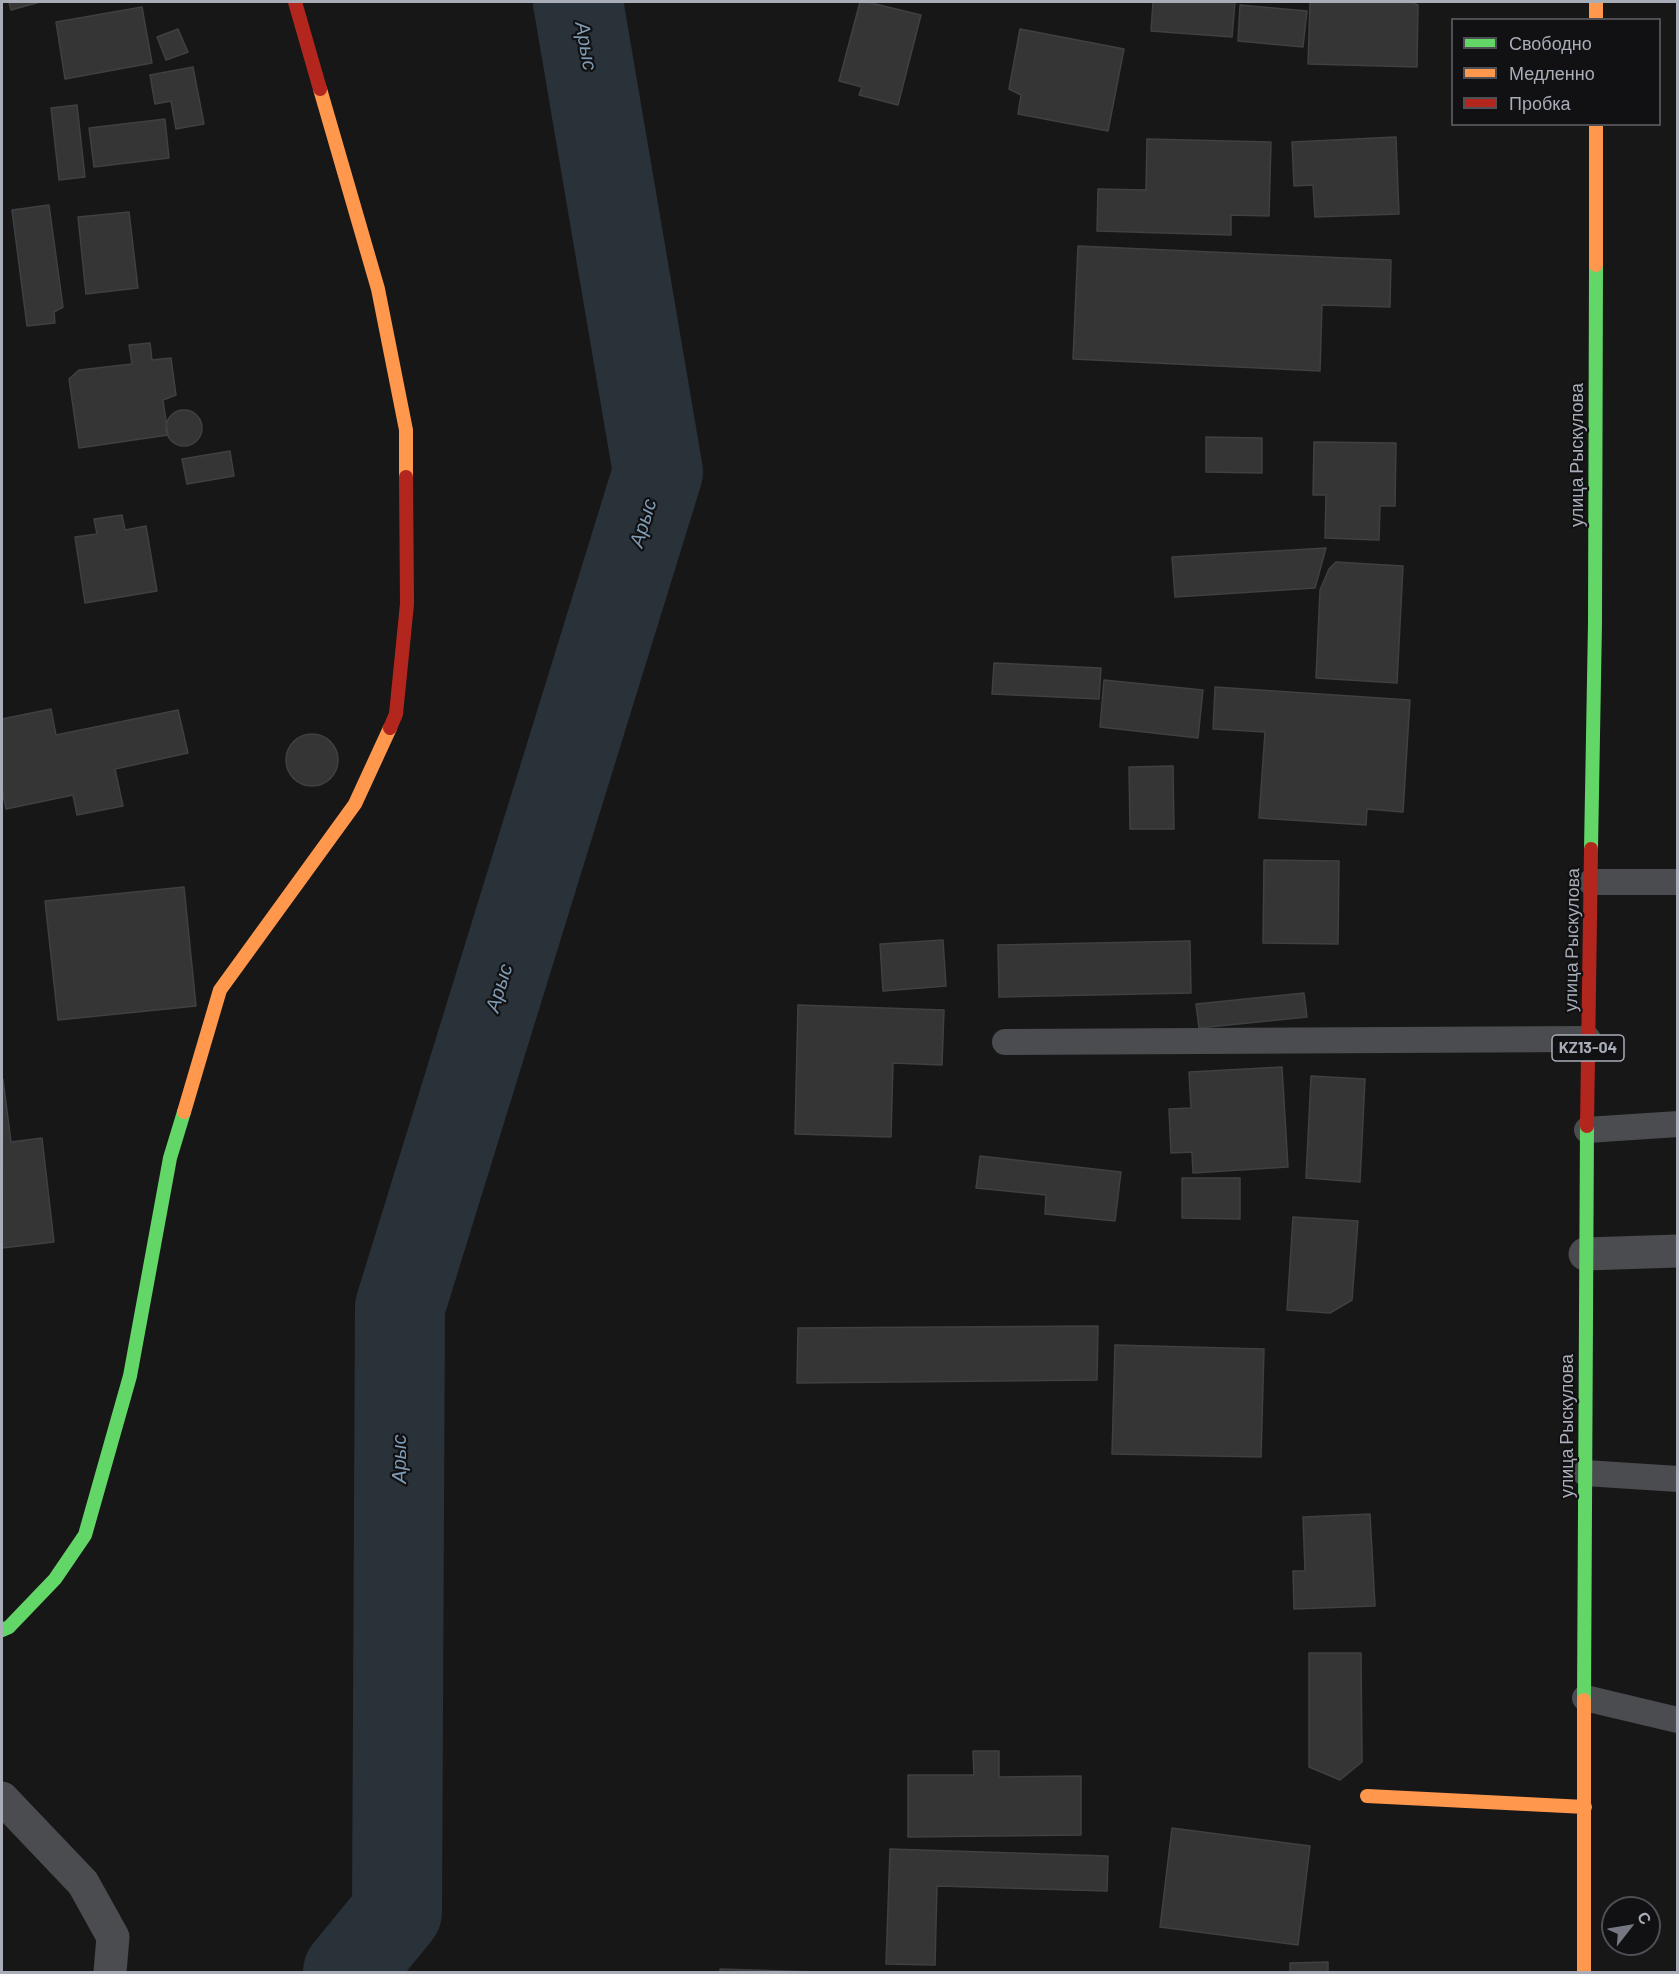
<!DOCTYPE html>
<html>
<head>
<meta charset="utf-8">
<style>
	body { margin:0 }
	#map { position:relative; width:1679px; height:1974px; overflow:hidden; background:#171717; font-family:Barlow,sans-serif }
	canvas { display:block }
	.frame { position:absolute; inset:0; border:3px solid #a8adb8; pointer-events:none }
	.legend { position:absolute; left:1451px; top:18px; width:210px; height:108px; box-sizing:border-box; background:#111113; border:2px solid #4d4f55; margin:0; padding:8px 10px; list-style:none; font-size:18px; color:#a8adb8 }
	.legend li { display:flex; align-items:center; gap:12px; height:30px }
	.legend b { width:30px; border:2px solid #4d4f55 }
	.north { position:absolute; left:1601px; top:1896px; width:60px; height:60px; box-sizing:border-box; background:#111113; border:2px solid #4d4f55; border-radius:50%; rotate:59deg; font-size:16px; font-weight:700; line-height:24px; text-align:center; color:#a8adb8 }
	.north::after { content:''; display:block; margin:auto; width:21px; height:27px; background:#757880; clip-path:polygon(50% 0,100% 100%,50% 72%,0 100%) }
</style>
</head>
<body>
<div id="map">
<canvas width="1679" height="1974"></canvas>
<div class="frame"></div>
<ul class="legend">
<li><b style="height:8px;background:#63d668"></b>Свободно</li>
<li><b style="height:8px;background:#ff974d"></b>Медленно</li>
<li><b style="height:8px;background:#b3261e"></b>Пробка</li>
</ul>
<div class="north">С</div>
</div>
<script>
const g = document.querySelector('canvas').getContext('2d');
g.lineJoin = 'round';
function strokePath(path, color, width, dash) { g.strokeStyle = color; g.lineWidth = width; g.lineCap = dash ? 'butt' : 'round'; g.setLineDash(dash || []); g.stroke(path); }
function paint(path, color) { g.fillStyle = color; g.fill(path, 'evenodd'); }
function drawText(font, color, halo, rows, align = 'center') {
  g.font = font + ' Barlow,sans-serif'; g.lineWidth = 4.5; g.setLineDash([]); g.textBaseline = 'middle'; g.strokeStyle = halo; g.fillStyle = color; for (const [text, x, y, turn = 0] of rows) {
    g.save(); g.translate(x, y); g.rotate((+turn || 0) * Math.PI / 180); g.textAlign = isNaN(turn) ? turn : align; if (halo) g.strokeText(text, 0, 0); g.fillText(text, 0, 0); g.restore();
  }
}
const river = new Path2D(`
	M348,1972L397,1912L400,1307L658,472L578,2`);
const building = new Path2D(`
	M9,2H40L11,10Z
	M860,2H867L921,15L898,105L859,95L862,87L839,81Z
	M1153,2H1235L1232,37L1151,31Z
	M1310,2H1410L1418,5L1417,67L1308,64Z
	M1240,5L1307,11L1303,47L1238,41Z
	M142,7L152,63L65,79L56,22Z
	M178,29L188,52L166,60L157,37Z
	M1020,29L1124,49L1108,131L1018,114L1021,95L1009,89Z
	M193,67L204,124L176,129L171,101L155,104L150,75Z
	M77,105L85,177L59,180L51,108Z
	M165,119L169,158L94,167L89,128Z
	M1396,137L1399,214L1315,217L1313,185L1294,186L1292,142Z
	M1147,139L1271,142L1269,216L1231,215V235L1097,231L1098,189L1146,190Z
	M49,205L63,307L54,312L55,323L27,326L12,210Z
	M129,212L138,288L86,294L78,217Z
	M1078,246L1391,260L1390,307L1322,305L1320,371L1073,359Z
	M150,343L152,360L171,358L176,395L163,400L168,435L79,448L69,379L79,370L132,364L129,345Z
	M166 428a18 18 0 1 1 36 0a18 18 0 1 1-36 0Z
	M1206,437L1262,438V473L1206,472Z
	M1314,442L1396,443L1395,506H1380L1379,540L1325,538L1326,495H1313Z
	M230,451L234,476L187,484L182,459Z
	M122,515L125,530L146,526L157,591L85,603L75,537L97,534L94,519Z
	M1326,548L1315,588L1175,597L1172,557Z
	M1336,562L1403,566L1397,683L1316,678L1320,590L1329,569Z
	M994,663L1101,668L1099,699L992,694Z
	M1104,680L1203,690L1198,738L1100,727Z
	M1215,687L1410,700L1403,812L1367,809L1366,825L1259,818L1265,732L1213,729Z
	M51,709L56,735L178,710L188,753L115,769L123,806L77,815L73,795L6,809L2,789V719Z
	M286 760a26 26 0 1 1 52 0a26 26 0 1 1-52 0Z
	M1173,766L1174,829H1130L1129,767Z
	M1264,860L1339,861L1338,944L1263,943Z
	M184,887L196,1006L58,1020L45,901Z
	M943,940L946,986L883,991L880,944Z
	M1190,941L1191,993L999,997L998,945Z
	M1304,993L1307,1017L1199,1028L1196,1004Z
	M798,1005L944,1010L942,1065L893,1063L891,1137L795,1134Z
	M1282,1067L1288,1167L1193,1173L1192,1152L1171,1153L1169,1109L1191,1108L1189,1072Z
	M1311,1076L1365,1079L1360,1182L1306,1178Z
	M3,1079L11,1142L42,1138L54,1242L2,1248Z
	M980,1156L1121,1172L1115,1221L1045,1214L1046,1195L976,1188Z
	M1182,1178H1240V1219L1182,1218Z
	M1293,1217L1358,1221L1352,1300L1330,1313L1287,1310Z
	M1098,1326L1097,1380L797,1383L798,1328Z
	M1115,1345L1264,1349L1261,1457L1112,1454Z
	M1370,1514L1375,1606L1294,1609L1293,1571H1305L1303,1517Z
	M1309,1653H1361L1362,1762L1340,1780L1309,1767Z
	M973,1751H999V1777L1081,1776V1835L908,1837V1775H974Z
	M1172,1828L1310,1846L1298,1945L1160,1927Z
	M890,1849L1108,1856L1107,1891L937,1886L935,1965L886,1964Z
	M1328,1962V1972H1290V1963Z
	M720,1969L817,1972H720Z`);
const lane = new Path2D(`
	M1591,882H1678
	M1005,1042L1588,1039
	M1587,1130L1678,1124
	M1585,1473L1678,1479
	M1585,1698L1678,1720`);
const street = new Path2D(`
	M1585,1254L1678,1251
	M2,1798L83,1883L113,1937L110,1972`);
const fast = new Path2D(`
	M1591,849L1595,623L1596,265
	M2,1630L9,1627L55,1579L85,1535L130,1376L170,1158L184,1112
	M1584,1700L1587,1126`);
const slow = new Path2D(`
	M1596,2V20
	M320,89L378,289L406,430V477
	M1596,265V124
	M184,1112L220,990L355,804L390,728
	M1367,1796L1585,1807
	M1584,1972V1700`);
const jam = new Path2D(`
	M295,2L320,89
	M390,728L396,714L407,604L406,477
	M1587,1126L1591,849`);
const shields = [
	[1588,1048,72]
];
const shieldNames = [
	["KZ13-04",1588,1048]
];
const streetNames = [
	["улица Рыскулова",1577,455,-90],
	["улица Рыскулова",1572,940,-89],
	["улица Рыскулова",1567,1426,-90]
];
const waterNames = [
	["Арыс",586,46,80],
	["Арыс",643,523,-73],
	["Арыс",499,988,-73],
	["Арыс",399,1459,-90]
];
strokePath(river, '#2a3239', 90);
paint(building, '#353536');
strokePath(building, '#3f4043', 1.5);
strokePath(lane, '#4b4c50', 26);
strokePath(street, '#4b4c50', 33);
strokePath(fast, '#63d668', 14);
strokePath(slow, '#ff974d', 14);
strokePath(jam, '#b3261e', 14);
for (const [x, y, w] of shields) { const box = new Path2D(); box.roundRect(x - w / 2, y - 13, w, 26, 4.5); g.fillStyle = '#111113'; g.fill(box); strokePath(box, '#a8adb8', 1.5); }
drawText('bold 16px', '#a8adb8', null, shieldNames);
drawText('18px', '#a8adb8', '#111113', streetNames);
drawText('italic 20px', '#7f9bb3', '#111113', waterNames);
</script>
</body>
</html>
